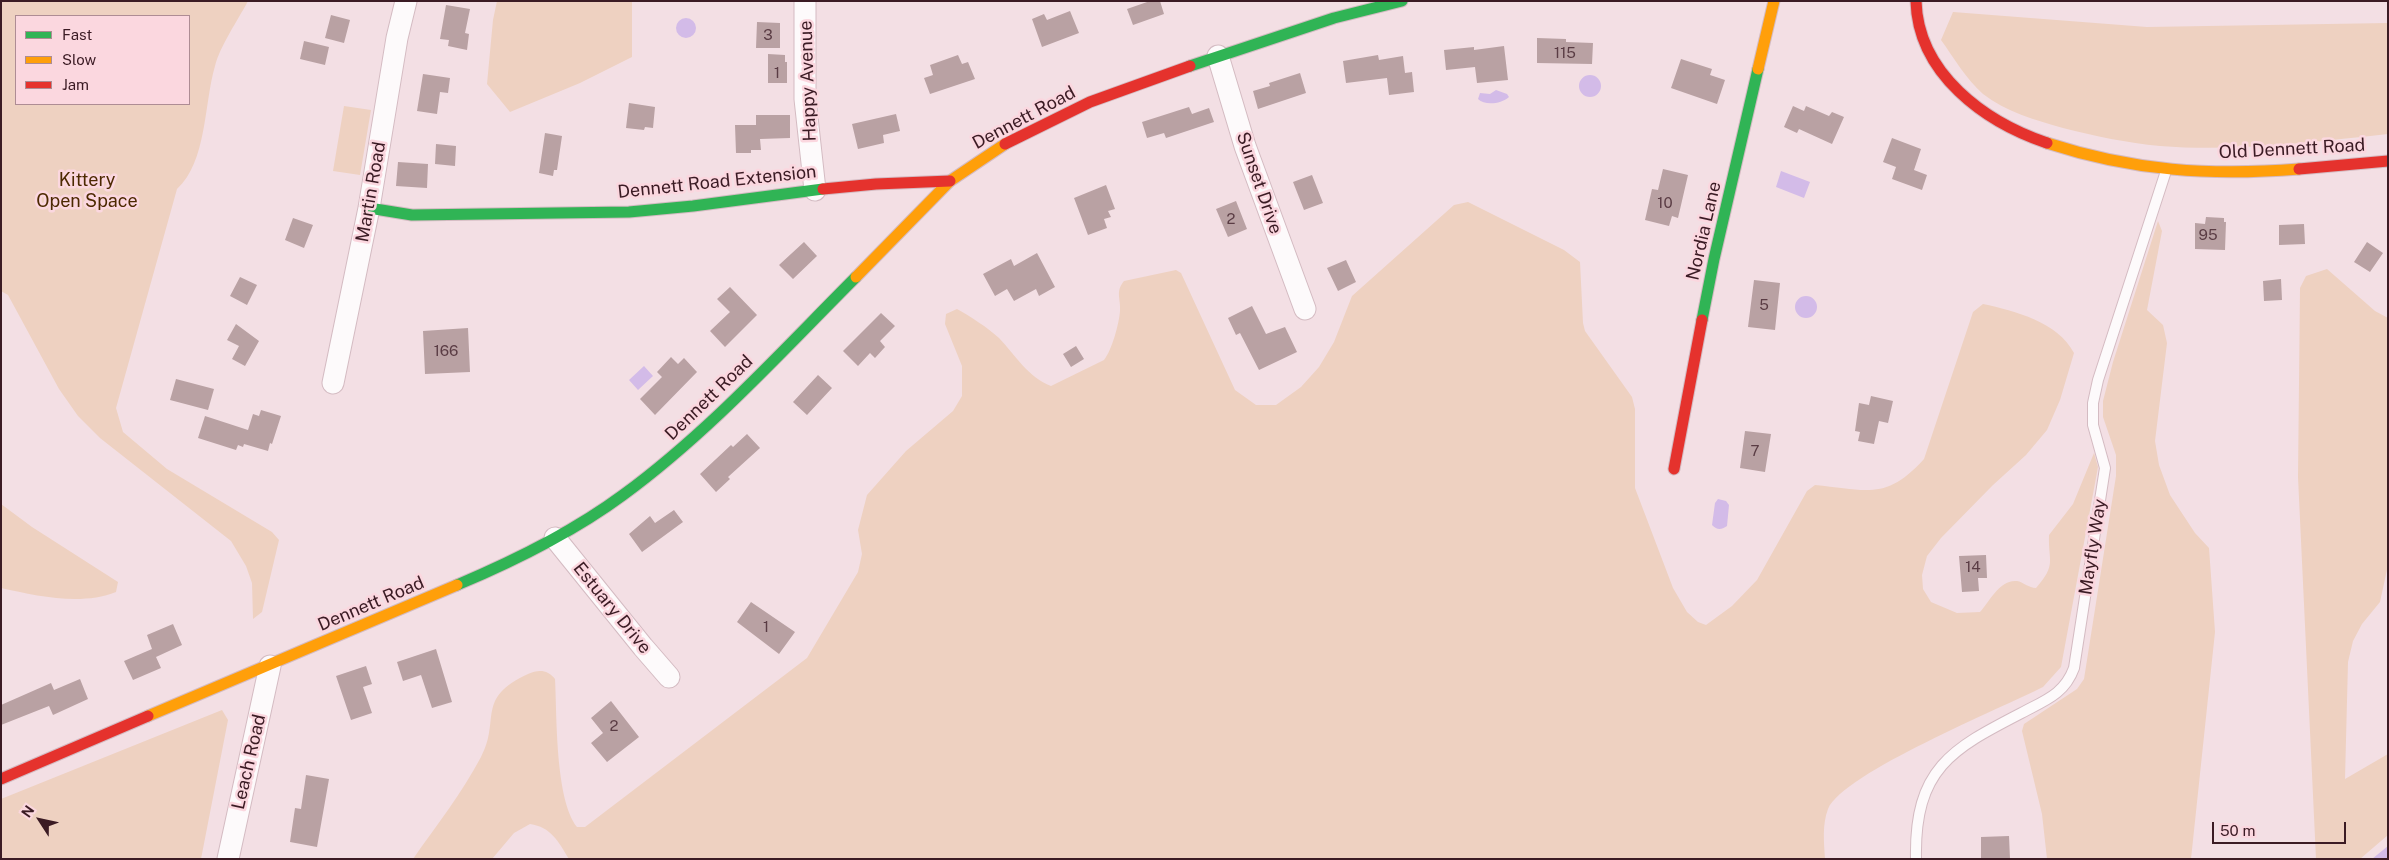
<!DOCTYPE html>
<html>
<head>
<meta charset="utf-8">
<style>
	body { margin:0 }
	#map { position:relative; width:2389px; height:860px; overflow:hidden; background:#f3dfe4; font-family:"Public Sans",sans-serif }
	canvas { display:block }
	.frame { position:absolute; inset:0; border:2px solid #3b1b24; pointer-events:none }
	.legend { position:absolute; left:15px; top:15px; width:175px; height:90px; box-sizing:border-box; background:#fbd7df; border:1px solid #ae8c94; margin:0; padding:6px 9px; list-style:none; font-size:15px; color:#3b1b24 }
	.legend li { display:flex; align-items:center; gap:10px; height:25px }
	.legend b { width:25px; border:1px solid #ae8c94 }
	.north { position:absolute; left:15px; top:795px; width:50px; height:50px; -webkit-text-stroke:4px #fbd7df; paint-order:stroke; rotate:305deg; font-size:14px; font-weight:700; line-height:20px; text-align:center; color:#3b1b24 }
	.north::after { content:''; display:block; margin:auto; width:18px; height:22px; background:#3b1b24; clip-path:polygon(50% 0,100% 100%,50% 72%,0 100%) }
	.scale { position:absolute; left:2212px; top:822px; width:134px; height:22px; box-sizing:border-box; border:2px solid #3b1b24; border-top:0; padding-left:6px; font-size:15px; line-height:18px; white-space:nowrap; color:#3b1b24; -webkit-text-stroke:4px #fbd7df; paint-order:stroke }
</style>
</head>
<body>
<div id="map">
<canvas width="2389" height="860"></canvas>
<div class="frame"></div>
<ul class="legend">
<li><b style="height:6px;background:#30b455"></b>Fast</li>
<li><b style="height:6px;background:#ff9f0a"></b>Slow</li>
<li><b style="height:6px;background:#e5322d"></b>Jam</li>
</ul>
<div class="north">N</div>
<div class="scale">50 m</div>
</div>
<script>
const g = document.querySelector('canvas').getContext('2d');
g.lineJoin = 'round';
function paint(path, color) { g.fillStyle = color; g.fill(path, 'evenodd'); }
function strokePath(path, color, width, dash) { g.strokeStyle = color; g.lineWidth = width; g.lineCap = dash ? 'butt' : 'round'; g.setLineDash(dash || []); g.stroke(path); }
function drawText(font, color, halo, rows, align = 'center') {
  g.font = font + ' "Public Sans",sans-serif'; g.lineWidth = 5; g.setLineDash([]); g.textBaseline = 'middle'; g.strokeStyle = halo; g.fillStyle = color; for (const [text, x, y, turn = 0] of rows) {
    g.save(); g.translate(x, y); g.rotate((+turn || 0) * Math.PI / 180); g.textAlign = isNaN(turn) ? turn : align; if (halo) g.strokeText(text, 0, 0); g.fillText(text, 0, 0); g.restore();
  }
}
const green = new Path2D(`
	M1,1H248C238,20 220,46 215,66C204,103 207,162 177,189L116,408L123,432L167,469L272,532L279,540L262,612L253,619L252,583L246,566L231,541L100,438L78,416L59,389L8,295L1,291ZM16,16H189V104H16Z
	M497,1H632V57L580,83L510,112L487,84L493,20Z
	M1953,12L2147,27L2388,23V134C2313,142 2235,152 2160,146C2127,143 2095,136 2063,128C2035,120 2006,112 1983,94C1966,79 1954,58 1941,40Z
	M344,106L371,110L360,175L333,171Z
	M1468,202L1564,250L1580,262L1583,323L1585,331L1632,397L1635,409V488L1673,588L1687,612L1698,622L1706,625L1732,606L1757,580L1807,491L1815,485C1867,490 1886,501 1924,459L1973,312L1983,304C2015,311 2058,322 2074,353L2060,400L2047,430L2026,455L1993,485L1941,538L1927,556L1922,575L1923,589L1931,602L1957,613L1980,612C1989,602 2000,579 2017,581C2023,582 2029,588 2036,588C2057,564 2048,562 2049,535L2073,504L2094,453L2098,467L2061,667L2043,687C2002,708 1843,773 1828,809C1822,825 1824,842 1825,859H569C558,841 551,827 530,824L514,833L492,859H413C436,826 462,793 481,757C501,720 475,698 528,674C539,669 548,670 555,679C557,715 555,799 577,827H585L807,658L858,572L862,554L858,530L867,495L906,451L953,411L962,396V366L945,324L946,314L957,309C971,317 987,327 999,338C1015,355 1029,378 1051,386L1104,360C1112,350 1119,324 1120,311C1121,298 1115,292 1124,281L1176,270L1181,273L1235,390L1256,405H1276L1301,387L1319,367L1334,342L1352,296L1454,205Z
	M2158,221L2162,231L2147,310L2163,325L2167,343L2155,441L2159,465L2170,495L2195,533L2209,548L2215,632L2191,859H2047L2042,814L2022,731L2024,724L2077,689L2084,679L2116,476V455L2103,417V401L2113,362Z
	M2327,269L2375,311L2388,318V565L2380,602L2362,624L2353,641L2348,662L2345,779L2388,754V835L2360,859H2316L2298,477L2300,288L2306,276Z
	M1,504L32,527L118,582L116,592C81,606 37,596 1,588Z
	M222,710L228,720L201,859H1V799Z`);
const water = new Path2D(`
	M676 28a10 10 0 1 1 20 0a10 10 0 1 1-20 0Z
	M1579 86a11 11 0 1 1 22 0a11 11 0 1 1-22 0Z
	M1496,90L1507,94L1509,97C1501,104 1485,106 1478,99L1480,93L1490,94Z
	M1781,171L1810,182L1804,198L1776,187Z
	M1795 307a11 11 0 1 1 22 0a11 11 0 1 1-22 0Z
	M644,366L653,376L638,390L629,380Z
	M1718,499L1726,501L1729,505L1727,526C1721,530 1717,530 1712,525L1715,503Z
	M2388,846V859H2372Z`);
const building = new Path2D(`
	M1150,1H1160L1164,14L1133,25L1127,9Z
	M446,5L470,9L465,33L469,34L467,50L448,46L449,40L440,39Z
	M1070,11L1079,33L1042,47L1032,19L1044,14L1047,20Z
	M331,15L350,20L344,43L325,38Z
	M757,22L780,23V48H756Z
	M1537,38L1566,39V42L1593,43L1592,64L1537,63Z
	M304,41L329,47L325,65L300,59Z
	M1504,46L1508,80L1477,83L1475,67L1446,70L1444,50L1474,47V50Z
	M768,54L785,55V62H787V83H768Z
	M958,55L962,64L968,62L975,79L930,94L924,78L933,75L930,65Z
	M1378,55L1379,60L1403,56L1405,73L1412,72L1414,92L1389,95L1387,78L1346,83L1343,61Z
	M1681,59L1712,69L1710,75L1725,80L1717,104L1671,88Z
	M1300,73L1306,93L1258,109L1253,91L1270,86L1269,83Z
	M423,74L450,78L448,93L440,92L437,114L417,111Z
	M629,103L655,107L653,128L645,127L644,130L626,128Z
	M1793,106L1804,111L1806,106L1829,116L1832,112L1844,117L1832,144L1799,129L1797,133L1784,127Z
	M1189,107L1192,114L1209,108L1214,122L1166,138L1164,133L1147,138L1142,122Z
	M896,114L900,131L883,135L884,143L858,149L852,124Z
	M756,115H790V138L760,139L761,150H751V153H736L735,125H756Z
	M545,133L562,136L557,170H554L553,176L539,173Z
	M1892,138L1921,149L1914,170L1927,175L1922,190L1892,179L1896,167L1883,162Z
	M436,144L456,146L455,166L435,164Z
	M398,162L428,164L427,188L396,186Z
	M1663,169L1688,175L1678,218L1672,216L1669,226L1645,220L1652,189L1658,190Z
	M1312,175L1323,203L1304,210L1293,182Z
	M1106,185L1115,209L1108,211L1111,217L1104,219L1107,228L1088,235L1074,198Z
	M1236,201L1247,229L1228,237L1216,209Z
	M2206,217L2224,218V222H2226L2225,250L2195,249V223L2205,224Z
	M293,218L313,225L304,248L285,240Z
	M2304,224L2305,244L2279,245V225Z
	M804,242L817,256L793,279L779,265Z
	M2367,242L2383,253L2370,272L2354,262Z
	M1037,253L1055,287L1039,296L1036,289L1014,301L1007,289L995,296L983,274L1011,259L1014,266Z
	M1346,260L1356,282L1338,291L1327,268Z
	M240,277L257,285L247,305L230,296Z
	M2281,279L2282,300L2264,301L2263,281Z
	M1754,280L1780,283L1775,330L1748,327Z
	M730,287L757,315L725,347L710,331L730,312L717,299Z
	M1252,306L1266,334L1285,327L1297,352L1259,370L1240,333L1236,335L1228,318Z
	M881,313L895,326L880,341L885,347L875,358L870,353L858,366L843,351Z
	M236,324L259,341L245,366L232,359L239,346L227,340Z
	M468,328L470,372L425,374L423,331Z
	M1076,346L1084,359L1071,367L1063,354Z
	M671,357L678,364L684,358L697,372L655,415L640,399L662,377L657,372Z
	M818,375L832,388L807,415L793,402Z
	M176,379L214,389L208,410L170,400Z
	M1871,396L1893,401L1888,423L1879,421L1874,444L1858,441L1860,432L1855,431L1859,403L1869,405Z
	M261,410L281,416L272,444L270,443L268,451L244,444L243,447L238,445L236,450L198,438L205,416L248,430L253,414L259,416Z
	M1745,431L1771,434L1765,472L1740,468Z
	M747,434L760,448L728,477L730,479L716,492L700,474L731,445L733,447Z
	M674,510L683,522L642,552L629,534L650,516L655,523Z
	M1986,555L1987,578H1978L1979,591L1962,592L1959,556Z
	M751,602L795,632L779,654L737,622Z
	M173,624L182,645L156,657L161,668L133,680L124,661L152,649L147,635Z
	M436,649L452,702L432,708L421,675L403,681L397,662Z
	M366,666L372,684L363,687L372,713L351,720L336,676Z
	M80,679L88,699L53,715L49,706L1,725V705L51,683L54,690Z
	M611,701L639,737L607,762L591,743L603,733L591,718Z
	M306,775L329,779L317,847L290,842L295,808L301,809Z
	M2009,836L2010,859H1981V837Z`);
const lane = new Path2D(`
	M1916,859C1914,764 1956,747 2031,708C2051,698 2066,690 2074,668L2105,468L2093,425V403L2098,380L2166,171`);
const street = new Path2D(`
	M805,1V99L815,190
	M1218,56L1245,146L1305,309
	M333,383L369,208L397,38L406,1
	M555,538L643,647L669,677
	M228,859L270,666`);
const fast = new Path2D(`
	M1190,66L1334,18L1402,1
	M369,208L412,215L629,212L693,206L823,189
	M1702,320L1714,259L1758,69
	M457,585C514,561 573,532 623,495C709,432 781,352 856,277`);
const slow = new Path2D(`
	M1758,69L1774,1
	M2047,143C2133,171 2210,176 2299,169
	M856,277L950,181L1005,144
	M148,716L457,585`);
const jam = new Path2D(`
	M1916,1C1918,74 1985,122 2047,143
	M1005,144L1090,102L1190,66
	M2299,169L2388,161
	M823,189L876,184L950,181
	M1674,469L1702,320
	M1,779L148,716`);
const numberNames = [
	["3",768,35],
	["115",1565,53],
	["1",777,73],
	["10",1665,203],
	["2",1231,219],
	["95",2208,235],
	["5",1764,305],
	["166",446,351],
	["7",1755,451],
	["14",1973,567],
	["1",766,627],
	["2",614,726]
];
const streetNames = [
	["Happy Avenue",808,81,-92],
	["Dennett Road",1024,118,-28],
	["Old Dennett Road",2292,149,-3],
	["Dennett Road Extension",717,182,-6],
	["Sunset Drive",1259,183,71],
	["Martin Road",371,192,-80],
	["Nordia Lane",1704,231,-77],
	["Dennett Road",709,398,-44],
	["Mayfly Way",2093,547,-81],
	["Dennett Road",371,604,-23],
	["Estuary Drive",612,608,51],
	["Leach Road",249,762,-77]
];
const parkNames = [
	["Kittery",87,180],
	["Open Space",87,201]
];
paint(green, '#eed1c1');
paint(water, '#d3bbe8');
paint(building, '#b9a1a3');
strokePath(lane, '#d4bbc2', 12);
strokePath(street, '#d4bbc2', 23);
strokePath(fast, '#d4bbc2', 13);
strokePath(slow, '#d4bbc2', 13);
strokePath(jam, '#d4bbc2', 13);
strokePath(lane, '#fdfafb', 10);
strokePath(street, '#fdfafb', 21);
strokePath(fast, '#30b455', 11);
strokePath(slow, '#ff9f0a', 11);
strokePath(jam, '#e5322d', 11);
drawText('15px', '#5a3c44', null, numberNames);
drawText('18px', '#3b1b24', '#fbd7df', streetNames);
drawText('18px', '#4c2901', '#fbd7df', parkNames);
</script>
</body>
</html>
